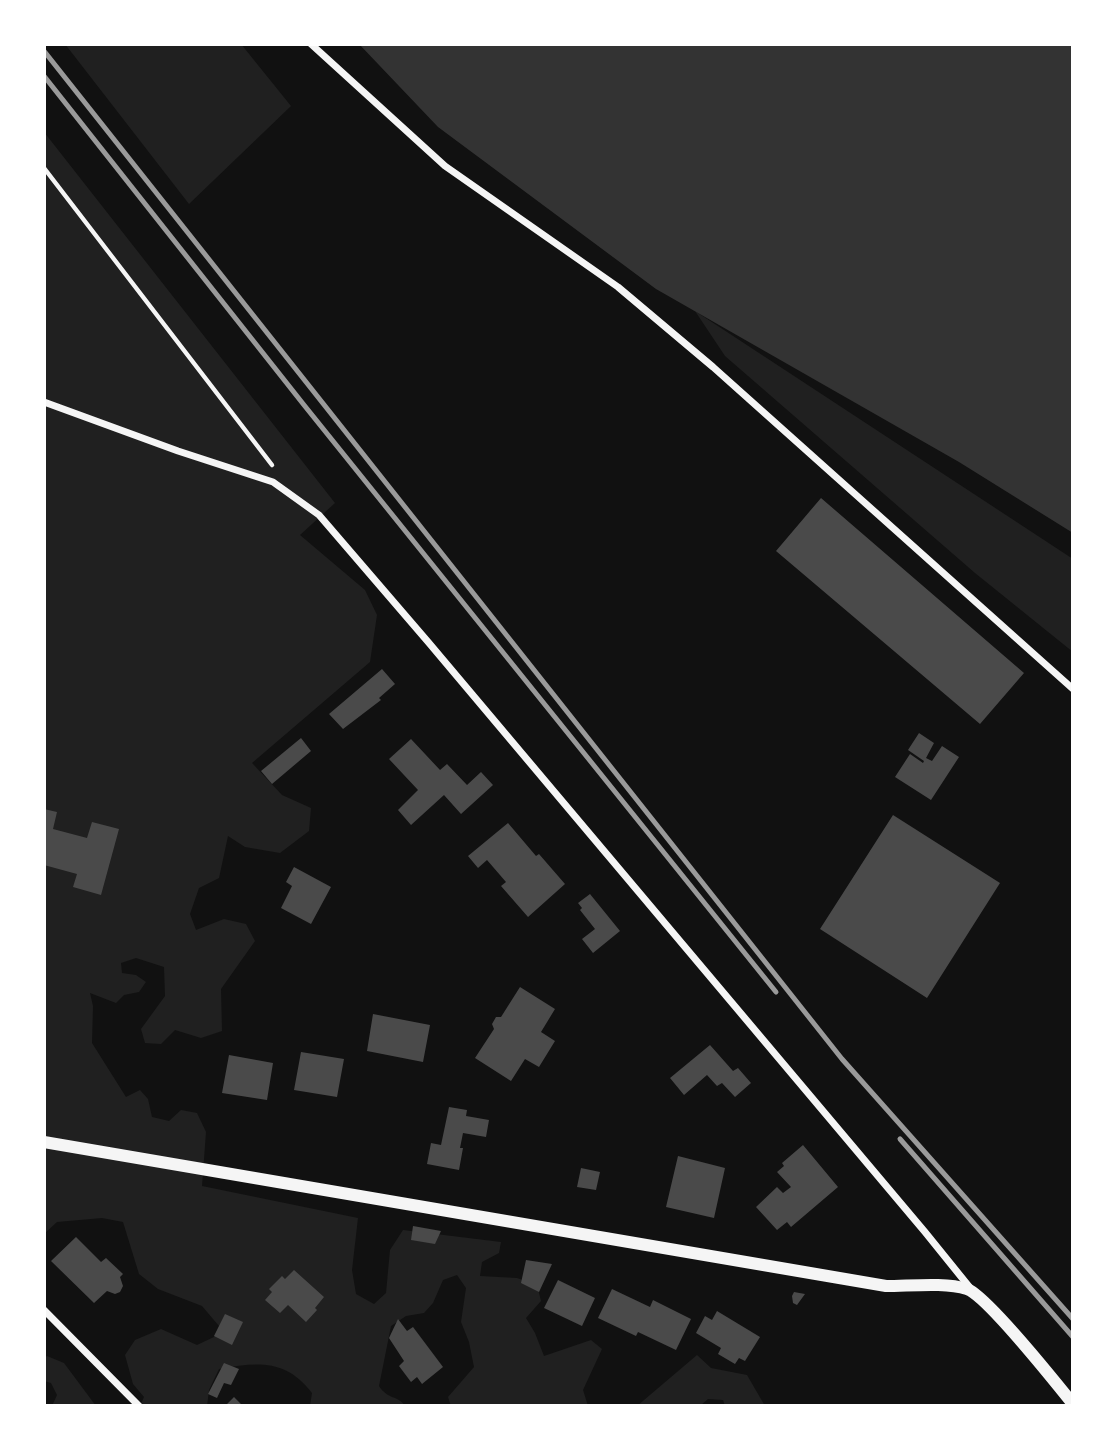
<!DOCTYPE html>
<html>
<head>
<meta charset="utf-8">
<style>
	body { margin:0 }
	#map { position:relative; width:1117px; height:1450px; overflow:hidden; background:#111; font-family:"Public Sans",sans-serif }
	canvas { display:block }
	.frame { position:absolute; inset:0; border:46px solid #fff; pointer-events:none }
</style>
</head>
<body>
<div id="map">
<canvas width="1117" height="1450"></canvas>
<div class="frame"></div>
</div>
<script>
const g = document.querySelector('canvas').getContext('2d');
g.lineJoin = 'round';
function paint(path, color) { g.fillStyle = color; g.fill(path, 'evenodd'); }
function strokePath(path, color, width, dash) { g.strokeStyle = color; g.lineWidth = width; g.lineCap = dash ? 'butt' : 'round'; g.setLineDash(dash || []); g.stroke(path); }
const green = new Path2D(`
	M65,44H241L291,106L189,204Z
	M44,132L335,503L300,535L365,590L377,615L370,662L252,763L282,795L311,808L309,831L280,853L245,847L228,836L219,878L199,888L190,914L196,930L224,919L246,924L255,941L221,989L222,1031L201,1038L175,1030L161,1044L145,1043L141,1029L165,996L164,967L136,958L121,963L122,973L136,975L146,982L139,992L124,995L116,1003L90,993L93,1006L92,1043L126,1097L140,1090L148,1099L152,1117L169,1121L181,1110L197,1113L206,1132L202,1186L358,1218L352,1270L356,1294L374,1304L386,1293L390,1250L403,1230L501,1242L499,1253L482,1262L480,1276L517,1278L537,1285L541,1301L526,1318L535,1333L544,1356L591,1340L602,1349L583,1390L588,1406H451L448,1397L474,1367L469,1342L461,1322L466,1288L457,1275L443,1280L433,1303L424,1313L406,1316L391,1326L379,1386C388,1400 398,1395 405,1406H310L312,1393C286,1359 258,1362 219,1369L209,1390L207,1406H140L144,1397L133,1384L125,1355L135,1340L161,1329L197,1345L214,1337L219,1326L202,1306L158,1289L139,1274L123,1222L102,1218L57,1222L44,1234Z
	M695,311L1073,559V652L975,573L725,356Z
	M697,1355L711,1368L747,1375L765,1406H725L723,1400L708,1399L700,1406H637Z
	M47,1356L64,1363L96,1406H52L57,1395L51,1383L44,1381V1358Z`);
const water = new Path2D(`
	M359,44H1073V533L959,462L656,289L438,127Z`);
const building = new Path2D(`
	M821,498L1024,673L980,724L776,551Z
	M382,669L395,684L379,698L381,700L343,729L329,714Z
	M919,733L934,743L926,758L932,761L942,746L959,757L931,800L895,777L910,754L923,763L924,761L908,750Z
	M301,738L311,751L272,784L261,771Z
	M411,739L440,770L447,764L467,785L481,772L493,785L461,814L444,795L411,825L398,810L418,790L389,759Z
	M44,809L57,812L53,829L87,838L92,822L119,829L101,895L73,887L77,874L44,865Z
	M893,815L1000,883L927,998L820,929Z
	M508,823L536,856L539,854L565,884L528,917L501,886L506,882L487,860L478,868L468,856Z
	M294,867L331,887L311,924L281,908L292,886L286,882Z
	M590,894L620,931L593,953L582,939L595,929L580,910L582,908L578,903Z
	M520,987L555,1009L541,1032L555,1041L539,1067L525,1059L511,1081L475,1058L494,1029L492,1024L496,1017H501Z
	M373,1014L430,1025L423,1062L367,1051Z
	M710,1045L733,1071L738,1068L751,1083L735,1097L722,1083L717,1086L707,1075L684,1095L670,1078Z
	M301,1052L344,1059L337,1097L294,1090Z
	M229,1055L273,1063L267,1100L222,1093Z
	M449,1107L467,1110L466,1116L489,1120L486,1137L463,1133L460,1148H463L459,1170L427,1164L431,1143L441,1145Z
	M803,1145L838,1187L791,1227L787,1222L777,1230L756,1207L777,1187L783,1193L791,1187L777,1172L784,1166L782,1163Z
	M678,1156L725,1168L714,1218L666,1207Z
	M581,1168L600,1172L596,1190L577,1187Z
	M413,1226L441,1231L435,1244L411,1240Z
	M76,1237L101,1262L106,1258L123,1274L120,1277L123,1286L120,1292L115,1294L107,1291L94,1303L51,1261Z
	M526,1260L552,1264L539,1292L521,1283Z
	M294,1270L324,1297L315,1308L317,1310L306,1322L288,1305L280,1313L265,1300L272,1292L269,1289L282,1276L285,1279Z
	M558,1280L595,1298L582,1326L544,1308Z
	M612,1289L650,1307L653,1300L691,1319L676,1350L638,1332L636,1336L598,1318Z
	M794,1292L805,1294L797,1305L793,1303L792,1296Z
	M717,1311L760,1337L745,1361L739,1358L735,1364L718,1354L721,1348L696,1333L705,1316L712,1320Z
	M225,1314L243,1322L232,1345L214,1336Z
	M398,1319L407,1331L413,1327L443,1367L422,1384L417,1377L411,1382L399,1366L404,1361L389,1338Z
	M224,1363L239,1369L231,1385L224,1383L217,1398L208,1394Z
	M234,1397L243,1406H225Z`);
const path = new Path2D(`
	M44,168L272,465`);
const minor = new Path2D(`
	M311,44L445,166L618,287L713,367L1073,689
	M44,402L178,451L273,482L319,515L429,643L925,1232L971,1289
	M44,1310L139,1406`);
const tertiary = new Path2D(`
	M44,1142L886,1286C910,1286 945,1282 967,1289C987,1296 1056,1383 1073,1404`);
const rail = new Path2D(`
	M44,51L842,1059L1073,1319
	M44,76L304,405L776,992
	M900,1139L1073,1337`);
paint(green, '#202020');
paint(water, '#333');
paint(building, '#4a4a4a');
strokePath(path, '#f5f5f5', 4.5);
strokePath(minor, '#f5f5f5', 7);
strokePath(tertiary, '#f5f5f5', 12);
strokePath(rail, '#9a9a9a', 5);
</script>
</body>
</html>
